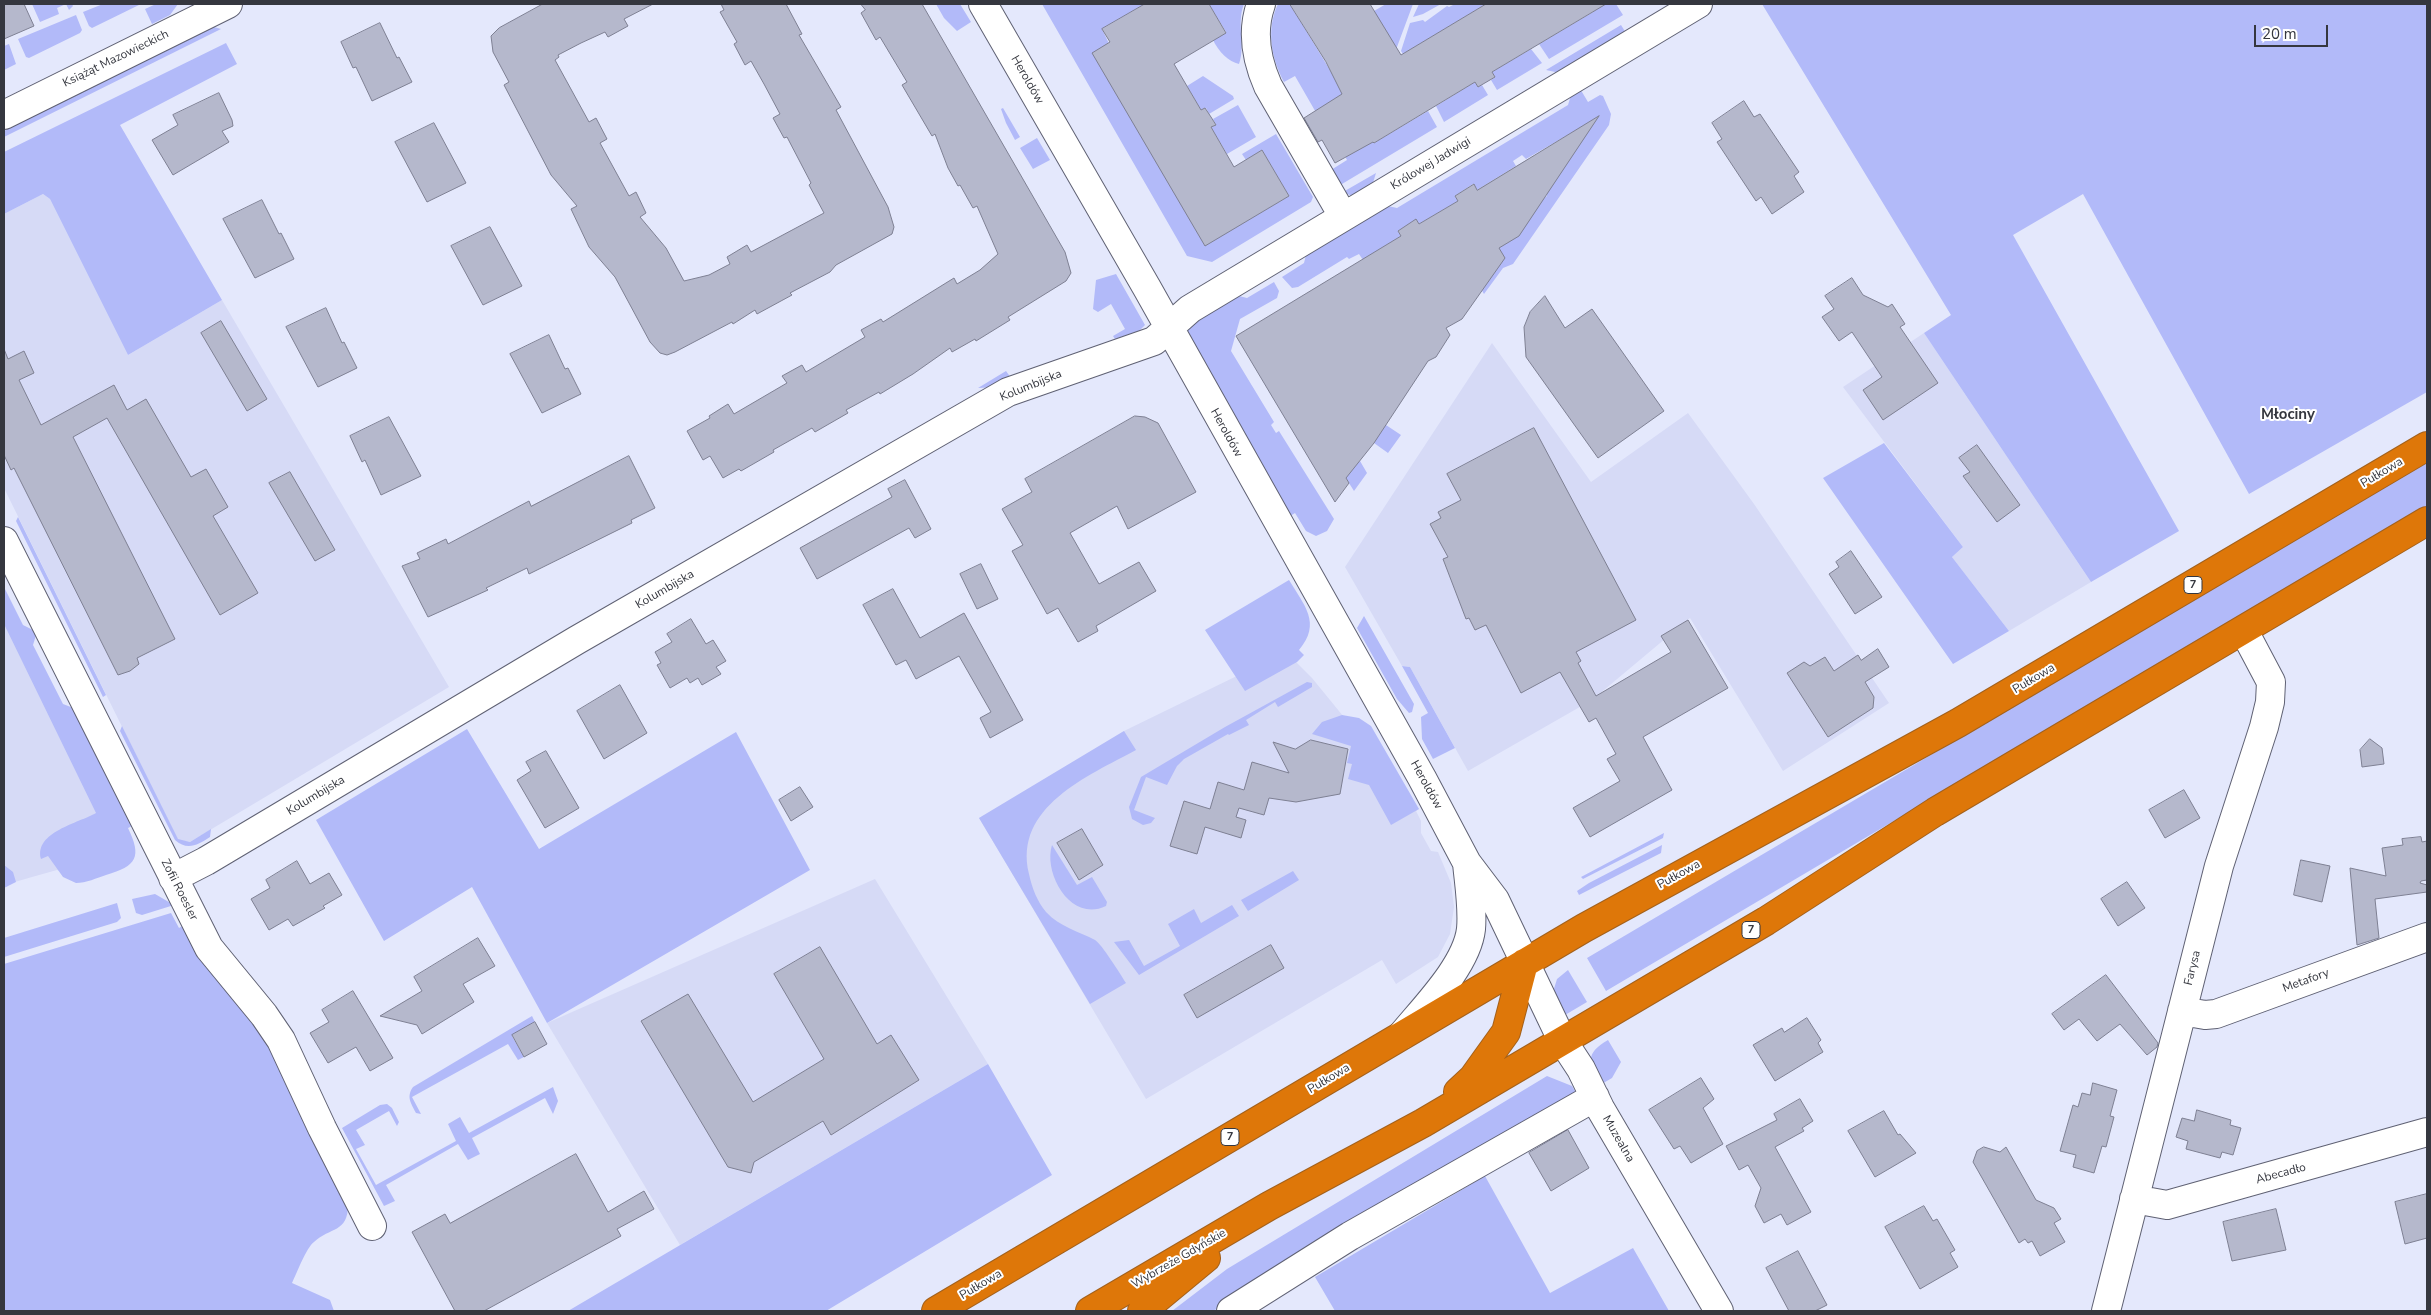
<!DOCTYPE html>
<html>
<head>
<meta charset="utf-8">
<style>
	body { margin:0 }
	#map { position:relative; width:2431px; height:1315px; overflow:hidden; background:#e4e8fc; font-family:"Nunito Sans",sans-serif }
	canvas { display:block }
	.frame { position:absolute; inset:0; border:5px solid #35373f; pointer-events:none }
	.scale { position:absolute; left:2254px; top:25px; width:74px; height:22px; box-sizing:border-box; border:2px solid #35373f; border-top:0; padding-left:6px; font-size:15px; line-height:18px; white-space:nowrap; color:#35373f; -webkit-text-stroke:4px #fff; paint-order:stroke }
</style>
</head>
<body>
<div id="map">
<canvas width="2431" height="1315"></canvas>
<div class="frame"></div>
<div class="scale">20 m</div>
</div>
<script>
const g = document.querySelector('canvas').getContext('2d');
g.lineJoin = 'round';
function paint(path, color) { g.fillStyle = color; g.fill(path, 'evenodd'); }
function strokePath(path, color, width, dash) { g.strokeStyle = color; g.lineWidth = width; g.lineCap = dash ? 'butt' : 'round'; g.setLineDash(dash || []); g.stroke(path); }
function drawText(font, color, halo, rows, align = 'center') {
  g.font = font + ' "Nunito Sans",sans-serif'; g.lineWidth = 4; g.setLineDash([]); g.textBaseline = 'middle'; g.strokeStyle = halo; g.fillStyle = color; for (const [text, x, y, turn = 0] of rows) {
    g.save(); g.translate(x, y); g.rotate((+turn || 0) * Math.PI / 180); g.textAlign = isNaN(turn) ? turn : align; if (halo) g.strokeText(text, 0, 0); g.fillText(text, 0, 0); g.restore();
  }
}
const built = new Path2D(`
	M43,194L50,199L128,355L222,300L449,687L190,842L178,840L4,488V214Z
	M1924,333L2091,582L2009,631L1952,557L1963,547L1843,387Z
	M1492,343L1591,482L1688,413L1754,504L1889,703L1783,771L1690,618L1592,700L1468,771L1410,667L1402,666L1345,567Z
	M4,613L116,838L64,872L57,870L32,877L8,884L4,888Z
	M1286,652L1312,678L1419,809L1416,811L1421,821V833L1431,851L1438,852L1451,883L1454,907L1450,934L1438,957L1396,984L1382,960L1146,1099L979,818L1124,731Z
	M875,879L988,1064L680,1245L547,1023Z`);
const green = new Path2D(`
	M32,4H72L73,6L69,10L66,4L57,8L59,14L40,22Z
	M103,4H141L92,28L89,26L83,12Z
	M156,4H178L170,15L152,24L145,9Z
	M936,4H960L971,22L957,31L944,18Z
	M1042,4H1145L1102,29L1205,245L1289,196L1262,150L1246,160L1242,154L1276,134L1313,197L1311,202L1212,262L1187,256Z
	M1209,4H1244C1236,24 1246,45 1239,64C1229,62 1218,51 1213,40L1226,32Z
	M1278,4H1290L1374,143L1428,111L1437,127L1337,187L1331,170L1347,160L1336,140L1333,142L1295,76L1284,82C1271,58 1266,29 1278,4Z
	M1386,4H1413L1394,55L1374,11Z
	M1419,4H1441L1423,14L1413,17Z
	M1455,4H1486L1403,54L1401,51L1410,23L1423,20L1425,22L1447,6L1449,7Z
	M1587,4H1616L1623,15L1549,59L1539,44L1593,12Z
	M1762,4H2427V392L2249,494L2083,194L2013,235L2179,531L2091,582L1924,333L1951,315Z
	M76,15L82,30L80,33L29,58L26,57L18,39Z
	M1621,25L1626,33L1560,73L1546,70Z
	M214,27L221,29L4,137V131Z
	M226,43L237,64L120,125L222,300L128,355L50,199L43,194L4,214V152Z
	M9,44L16,64L4,70V46Z
	M1531,49L1542,63L1497,90L1491,80L1495,77L1492,72Z
	M1203,76L1233,96L1234,99L1209,114L1206,108L1201,110L1187,86Z
	M1475,82L1478,87L1482,85L1488,95L1444,122L1436,106Z
	M1579,87L1588,102L1600,95L1603,96L1611,114L1609,125L1513,264L1503,268L1484,294L1478,284C1496,253 1516,216 1547,196L1544,190L1580,144L1573,132L1526,159L1522,155L1513,161L1516,166L1477,190L1473,184L1455,196L1458,201L1419,224L1416,220L1398,231L1401,236L1363,260L1359,254L1349,259L1347,257L1298,287L1292,288L1282,277L1304,263L1307,251L1383,205L1397,208L1568,105L1572,92Z
	M1238,105L1256,137L1227,154L1211,127L1216,125L1213,119Z
	M1003,108L1020,137L1015,140L1006,123L1001,109Z
	M1037,138L1050,160L1033,169L1020,148Z
	M1376,173L1372,186L1352,196L1343,192Z
	M1116,274L1145,325L1139,331L1115,339L1113,336L1125,329L1111,304L1098,312L1093,309L1096,280Z
	M1274,282L1279,291L1277,298L1240,319L1231,351L1274,422L1271,425L1276,433L1279,431L1334,519L1327,531L1316,536L1306,531L1295,513L1287,518L1186,330L1188,325L1235,295L1247,298Z
	M1006,371L1011,378L997,387L978,388Z
	M1359,407L1401,435L1388,453L1374,443Z
	M1884,443L1963,547L1952,557L2009,631L1953,664L1823,478Z
	M1360,461L1367,473L1354,491L1342,472Z
	M2427,462V506L1606,991L1587,958Z
	M18,517L106,695L103,697L16,521Z
	M1289,580C1304,605 1322,623 1299,650L1304,655L1297,662L1245,691L1205,630Z
	M4,587L23,625L37,632L33,645L63,704L76,709L134,825L128,828C142,857 137,866 106,875C97,878 86,883 76,883L63,877L48,856L41,859C34,832 79,823 96,813L4,624Z
	M1364,616L1414,704L1412,712L1409,713L1397,699L1357,628Z
	M1402,666L1410,667L1455,748L1433,759L1422,739L1421,717L1428,713Z
	M1307,682L1312,683V687L1278,707L1275,702L1246,720L1249,725L1229,735L1228,734L1184,759L1177,766L1167,785L1146,777L1134,810L1155,818L1151,823L1143,825L1132,819L1129,807L1141,777L1225,727Z
	M1342,715L1359,718L1371,726L1419,809L1391,825L1369,785L1348,779L1352,764L1347,763L1351,746L1312,734L1322,722Z
	M122,726L178,839L190,842L211,829L210,837C198,845 187,851 175,840L120,731Z
	M467,729L539,849L736,732L810,870L547,1023L472,887L384,941L316,820Z
	M1124,731L1136,750C1088,776 1013,807 1029,874C1032,888 1037,901 1046,912C1060,927 1078,931 1095,940C1101,943 1121,975 1126,983L1090,1004L979,818Z
	M1664,833L1663,838L1583,879L1581,877Z
	M1052,845L1077,885L1092,877L1107,902L1106,906C1071,923 1043,874 1052,845Z
	M1662,845L1661,853L1579,895L1577,891L1589,883Z
	M4,865L13,872L16,882L4,888Z
	M1293,871L1299,880L1248,911L1241,900Z
	M155,894L174,905L142,915L136,913L132,899Z
	M117,903L121,918L117,922L4,957V938Z
	M1232,905L1239,916L1139,975L1114,942L1129,940L1144,966L1180,946L1168,924L1194,909L1201,923Z
	M171,913L179,928L184,925L270,1045L348,1205C348,1233 330,1227 314,1242C306,1248 297,1273 292,1283L330,1300L334,1311H4V964Z
	M1568,970L1587,1002L1565,1015L1553,992L1557,979Z
	M532,1016L535,1022L512,1036L524,1057L518,1060L508,1044L412,1097L421,1114L416,1113C411,1103 406,1097 413,1087Z
	M1608,1040L1621,1062L1612,1078L1600,1085C1589,1063 1584,1054 1608,1040Z
	M988,1064L1052,1175L826,1311H568Z
	M1547,1076L1572,1086L1578,1096L1213,1311H1172L1227,1269Z
	M553,1087L558,1101L553,1114L545,1098L472,1138L480,1154L468,1160L458,1144L386,1185L395,1201L384,1206L342,1128L380,1105L387,1104L392,1108L399,1122L397,1126L389,1111L356,1130L365,1145L356,1149L376,1185L456,1141L448,1124L460,1117L469,1133Z
	M1485,1176L1550,1293L1633,1248L1669,1311H1335L1315,1277Z`);
const building = new Path2D(`
	M4,4H24L34,26L4,39Z
	M543,4H653L624,19L628,26L608,37L605,32L581,43L558,55L559,57L555,60L589,122L596,118L607,139L600,143L629,196L636,192L646,213L640,217L666,248L684,281L709,275L730,264L727,257L747,245L751,252L824,213L809,185L811,183L787,137L784,138L773,118L780,114L764,84L751,61L745,65L734,44L737,42L720,12L724,10L721,4H786L802,34L799,35L841,107L836,110L888,207L894,227L892,234L836,265L830,272L790,293L792,295L757,314L755,310L733,324L732,322L675,352L667,355L660,353L650,342L615,277L589,247L571,209L577,206L551,175L504,85L509,82L493,52L491,36L499,28Z
	M861,4H922L1065,252L1071,273L1066,281L1008,317L1010,320L976,341L975,339L952,352L950,348L913,374L880,394L879,392L846,410L848,413L815,432L812,428L773,450L774,452L741,471L739,469L723,478L710,456L703,460L687,431L710,418L709,416L728,404L734,414L787,383L782,376L802,365L806,372L865,337L861,330L881,319L883,322L954,278L957,284L980,270L998,254L977,206L973,208L960,185L958,186L948,168L935,134L932,136L902,85L907,82L880,37L876,40L861,13L865,10Z
	M1145,4H1209L1226,33L1174,64L1201,110L1205,108L1211,117L1216,125L1211,127L1234,167L1262,150L1289,196L1205,246L1092,53L1110,42L1102,29Z
	M1290,4H1370L1401,55L1486,4H1606L1492,72L1495,77L1478,87L1475,82L1374,143L1373,142L1335,163L1322,140L1318,142L1304,118L1342,94L1326,62Z
	M380,23L397,58L399,57L412,82L372,101L356,67L353,68L341,42Z
	M219,93L232,120L233,126L222,131L229,142L173,175L152,140L178,125L173,115Z
	M1744,101L1754,117L1760,114L1799,172L1794,176L1804,192L1772,214L1761,197L1756,201L1717,142L1722,139L1712,123Z
	M1599,116L1519,236L1499,248L1505,258L1462,319L1446,328L1450,335L1436,357L1428,361L1374,443L1346,478L1349,483L1335,502L1236,336L1401,236L1398,231L1416,219L1419,224L1458,201L1455,196L1474,184L1477,190Z
	M434,123L466,183L427,202L395,142Z
	M262,200L279,234L281,233L294,259L255,278L223,219Z
	M490,227L522,286L483,305L451,246Z
	M1852,278L1863,295L1888,307L1892,304L1905,324L1900,327L1938,383L1883,420L1863,390L1882,377L1852,332L1839,341L1822,317L1834,309L1825,296Z
	M1545,296L1565,328L1592,309L1664,411L1598,458L1526,357L1524,327L1530,312Z
	M326,308L342,343L344,342L357,368L318,387L286,327Z
	M221,321L267,399L247,411L201,333Z
	M549,335L565,369L568,368L581,394L542,413L510,354Z
	M4,349L8,359L24,351L34,373L19,380L41,425L114,385L127,410L146,399L191,477L206,469L228,507L213,516L258,593L220,615L107,418L73,437L175,639L137,658L139,664L130,671L118,675L14,468L11,470L4,455Z
	M1135,416L1145,417L1158,423L1196,492L1128,529L1117,506L1070,533L1099,584L1139,562L1156,591L1096,626L1098,631L1078,642L1058,608L1047,614L1012,551L1023,545L1002,509L1032,492L1025,479Z
	M389,417L421,476L381,495L365,460L362,462L350,436Z
	M1534,428L1636,620L1576,652L1581,661L1578,663L1596,696L1671,652L1661,636L1688,620L1728,688L1643,737L1672,790L1590,837L1573,808L1620,781L1607,759L1616,754L1596,718L1589,722L1560,672L1521,693L1486,625L1475,630L1469,618L1466,619L1443,559L1448,557L1430,524L1441,518L1438,512L1461,500L1447,474Z
	M1977,445L2020,505L1997,522L1963,476L1970,472L1959,458Z
	M629,456L655,508L631,520L632,523L529,574L527,568L486,588L488,590L428,617L402,566L420,559L417,553L446,539L448,544L529,501L531,506Z
	M290,472L335,550L315,561L269,483Z
	M905,480L931,529L915,538L909,528L817,579L800,548L892,497L888,489Z
	M1851,551L1882,597L1855,614L1829,574L1839,567L1836,562Z
	M981,564L998,599L977,609L960,574Z
	M893,589L920,638L964,613L1023,720L990,738L980,718L991,712L959,656L916,679L906,660L896,665L863,605Z
	M691,619L706,644L713,640L726,661L716,667L721,674L702,685L698,678L690,683L687,678L670,688L657,665L661,663L655,652L672,642L667,634Z
	M1878,649L1889,667L1865,682L1874,697L1873,708L1828,737L1787,673L1804,662L1810,666L1825,657L1834,671L1858,655L1861,660Z
	M620,685L647,733L604,759L577,711Z
	M2370,739L2382,748L2384,764L2362,767L2360,750Z
	M1311,740L1348,749L1340,794L1296,802L1269,798L1264,815L1239,808L1236,817L1246,820L1241,838L1205,827L1197,854L1170,846L1184,801L1210,809L1218,782L1244,790L1252,762L1289,773L1273,742L1295,749Z
	M546,751L579,808L545,828L517,780L531,771L526,762Z
	M800,787L813,807L791,821L779,800Z
	M2184,790L2200,818L2165,838L2149,810Z
	M1082,829L1103,865L1079,880L1057,843Z
	M2421,837L2422,842L2427,841V880L2421,881L2420,883L2427,885V892L2375,899L2379,938L2357,945L2350,868L2386,876L2382,848L2403,845L2402,839Z
	M2301,860L2330,866L2322,902L2294,895Z
	M297,861L310,884L329,873L342,895L323,906L325,908L293,926L288,919L269,930L251,899L270,888L266,880Z
	M2127,882L2145,908L2118,926L2101,899Z
	M478,938L495,966L463,984L474,1002L422,1034L417,1025L380,1016L422,991L414,977Z
	M1271,945L1284,968L1197,1018L1184,995Z
	M820,947L877,1044L891,1035L919,1080L831,1135L823,1121L754,1162L751,1173L728,1167L641,1021L688,994L753,1102L824,1059L774,974Z
	M2106,975L2158,1043L2157,1047L2147,1055L2120,1024L2097,1041L2079,1019L2064,1030L2052,1014Z
	M353,991L393,1058L370,1071L356,1047L328,1063L310,1033L329,1022L322,1010Z
	M1807,1018L1821,1040L1818,1043L1823,1052L1775,1081L1753,1045L1782,1028L1784,1032Z
	M535,1022L547,1044L524,1057L512,1035Z
	M1701,1078L1714,1099L1703,1108L1723,1144L1691,1163L1680,1146L1674,1149L1649,1110Z
	M2093,1083L2117,1090L2110,1116L2114,1117L2106,1147L2102,1146L2094,1173L2073,1167L2076,1155L2060,1151L2073,1105L2078,1107L2082,1093L2090,1095Z
	M1800,1099L1813,1121L1802,1128L1804,1131L1775,1147L1811,1212L1787,1225L1781,1214L1764,1223L1755,1206L1761,1188L1748,1165L1739,1170L1726,1146L1777,1120L1774,1114Z
	M2197,1110L2231,1120L2230,1125L2241,1128L2233,1155L2222,1152L2220,1158L2186,1149L2188,1141L2176,1137L2182,1118L2194,1121Z
	M1884,1111L1898,1135L1900,1134L1916,1153L1875,1177L1848,1131Z
	M1568,1130L1589,1168L1551,1191L1529,1153Z
	M1984,1147L2000,1152L2006,1147L2036,1200L2054,1208L2061,1219L2054,1223L2065,1242L2040,1256L2032,1241L2028,1243L2025,1239L2019,1243L1973,1162L1977,1151Z
	M576,1154L608,1212L644,1191L654,1209L617,1229L621,1236L484,1311H455L412,1232L445,1214L450,1223Z
	M2427,1194V1238L2405,1244L2395,1202Z
	M1924,1206L1933,1221L1937,1219L1955,1250L1950,1253L1958,1267L1920,1289L1885,1227Z
	M2276,1209L2286,1250L2232,1261L2223,1222Z
	M1798,1251L1827,1305L1815,1311H1789L1766,1268Z`);
const minor = new Path2D(`
	M983,4L1147,288L1422,778L1467,863L1495,900L1562,1040L1581,1069L1600,1108L1719,1311
	M1261,4C1251,32 1256,59 1268,86L1343,216
	M4,115L228,4
	M4,541L209,948L264,1015L281,1040L322,1128L372,1226
	M173,878L206,861L577,640L1008,392L1154,341L1190,309L1698,4
	M2182,1011L2205,1015L2216,1014L2427,937
	M1402,1035C1425,1007 1467,965 1471,929C1473,908 1469,884 1467,863
	M2134,1199L2167,1205L2427,1132
	M1231,1311L1350,1236L1595,1097
	M2106,1311L2219,866L2264,727L2270,702L2271,682L2244,631`);
const highway = new Path2D(`
	M1458,1092L1473,1078L1506,1032L1524,963
	M936,1311L1584,928L1958,723L2427,446
	M1090,1311L1269,1206L1423,1123L1766,921L1935,812L2427,521
	M1142,1311L1206,1258`);
const shields = [
	[2193,585,18],
	[1751,930,18],
	[1230,1137,18]
];
const shieldNames = [
	["7",2193,585],
	["7",1751,930],
	["7",1230,1137]
];
const streetNames = [
	["Książąt Mazowieckich",116,59,-26],
	["Heroldów",1027,80,60],
	["Królowej Jadwigi",1431,164,-31],
	["Kolumbijska",1031,386,-22],
	["Heroldów",1226,433,61],
	["Pułkowa",2382,473,-31],
	["Kolumbijska",665,590,-30],
	["Pułkowa",2034,679,-31],
	["Heroldów",1426,785,61],
	["Kolumbijska",316,796,-31],
	["Pułkowa",1679,875,-29],
	["Zofii Roesler",179,890,63],
	["Farysa",2193,968,-76],
	["Metafory",2306,981,-20],
	["Pułkowa",1329,1079,-31],
	["Muzealna",1618,1139,60],
	["Abecadło",2281,1174,-15],
	["Wybrzeże Gdyńskie",1179,1259,-30],
	["Pułkowa",981,1285,-31]
];
const quarterNames = [
	["Młociny",2288,415]
];
paint(built, '#d6daf6');
paint(green, '#b2baf9');
paint(building, '#b5b8cc');
strokePath(building, '#7e8093', 1);
strokePath(minor, '#5f6173', 30);
strokePath(highway, '#a3611c', 30);
strokePath(minor, '#fff', 28);
strokePath(highway, '#de7709', 28);
for (const [x, y, w] of shields) { const box = new Path2D(); box.roundRect(x - w / 2, y - 8.5, w, 17, 4); g.fillStyle = '#fff'; g.fill(box); strokePath(box, '#35373f', 1); }
drawText('bold 11px', '#35373f', null, shieldNames);
drawText('12px', '#35373f', '#fff', streetNames);
drawText('bold 15px', '#35373f', '#fff', quarterNames);
</script>
</body>
</html>
